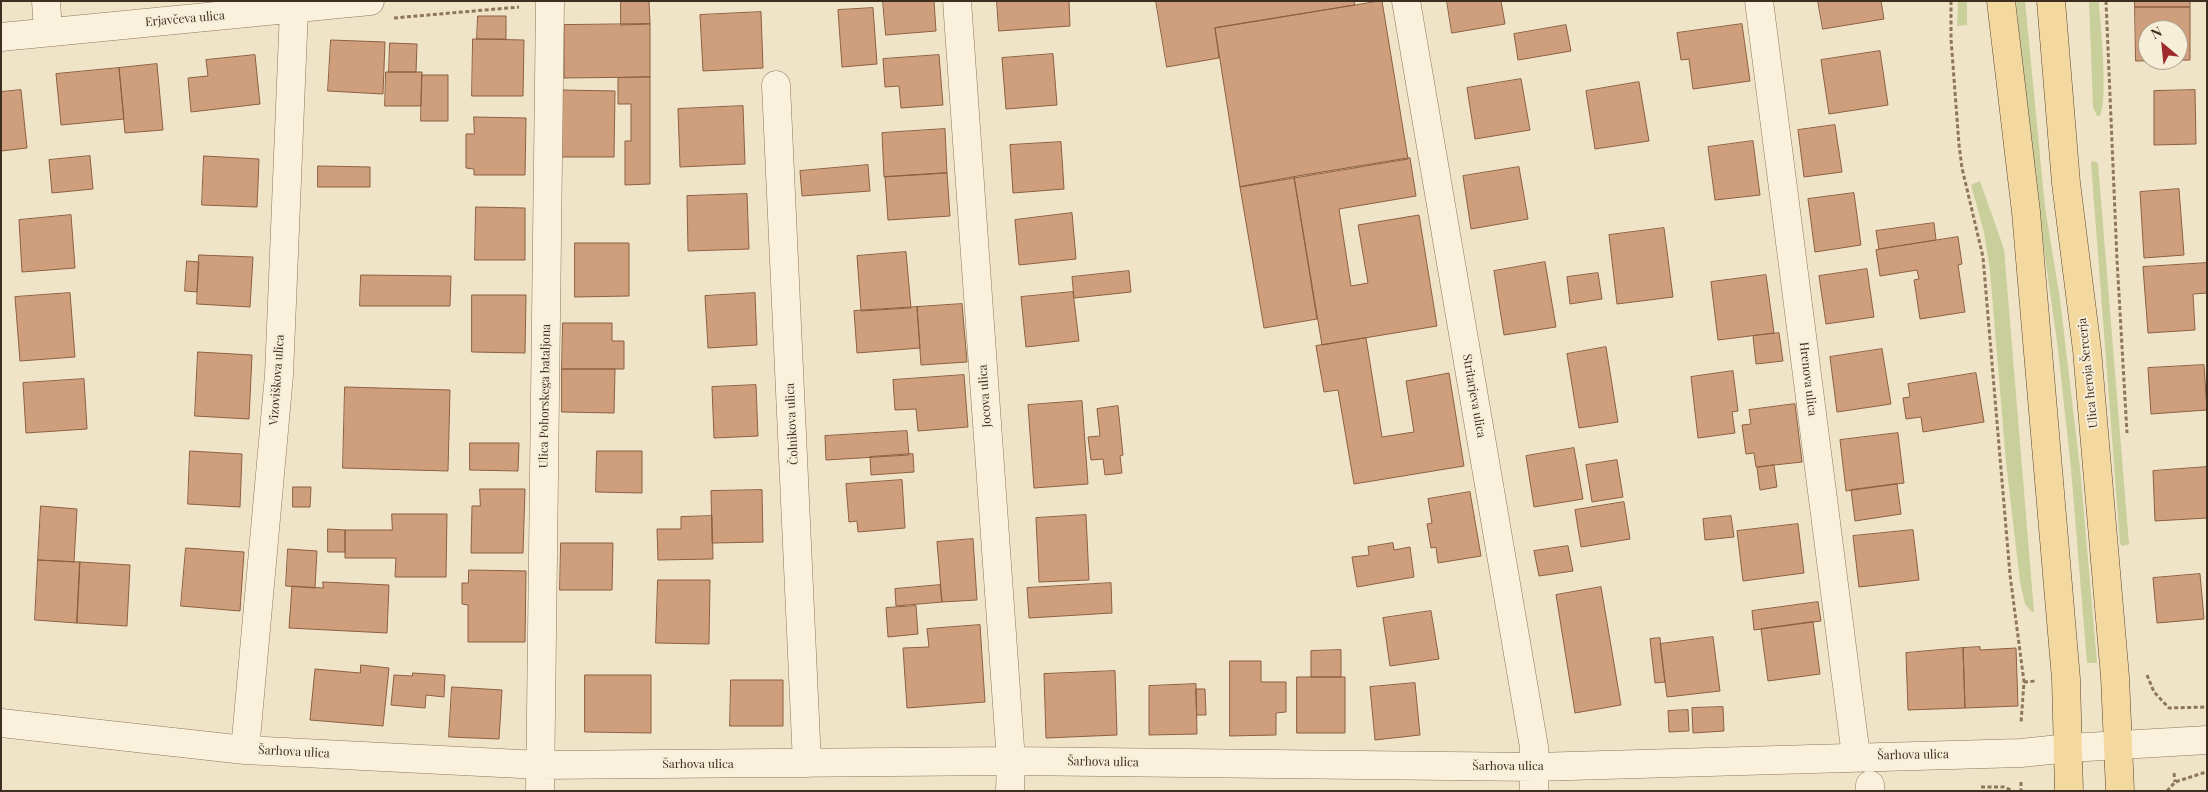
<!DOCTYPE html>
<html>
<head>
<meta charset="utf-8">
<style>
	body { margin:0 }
	#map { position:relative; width:2208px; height:792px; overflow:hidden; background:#f0e4c8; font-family:"Playfair Display",serif }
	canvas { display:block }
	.frame { position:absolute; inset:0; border:2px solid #3d2e20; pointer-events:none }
	.north { position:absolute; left:2138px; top:20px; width:50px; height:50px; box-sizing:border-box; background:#f7eed8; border:1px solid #ada18e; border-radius:50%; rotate:332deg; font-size:14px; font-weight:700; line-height:20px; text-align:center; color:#3d2e20 }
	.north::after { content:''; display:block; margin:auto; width:18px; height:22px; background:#9e2a2b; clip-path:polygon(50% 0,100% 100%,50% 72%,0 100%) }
</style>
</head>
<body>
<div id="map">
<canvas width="2208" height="792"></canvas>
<div class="frame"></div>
<div class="north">N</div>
</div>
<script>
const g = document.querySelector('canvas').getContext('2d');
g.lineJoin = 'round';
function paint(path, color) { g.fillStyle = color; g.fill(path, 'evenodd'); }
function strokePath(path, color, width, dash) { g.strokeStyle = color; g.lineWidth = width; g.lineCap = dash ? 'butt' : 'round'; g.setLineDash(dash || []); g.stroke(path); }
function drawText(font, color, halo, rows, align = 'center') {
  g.font = font + ' "Playfair Display",serif'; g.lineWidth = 4; g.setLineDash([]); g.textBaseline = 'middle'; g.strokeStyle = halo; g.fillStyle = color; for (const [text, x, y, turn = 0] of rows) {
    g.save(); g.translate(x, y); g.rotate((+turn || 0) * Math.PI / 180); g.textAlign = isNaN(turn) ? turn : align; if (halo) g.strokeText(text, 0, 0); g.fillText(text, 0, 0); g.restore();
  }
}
const green = new Path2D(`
	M1958,1H1967V25L1957,26Z
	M2016,1H2025L2045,207L2060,299L2080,468L2097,663H2087L2071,469L2058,349L2031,157Z
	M2089,1H2099V5C2101,27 2108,101 2100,116H2097L2093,107Z
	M2093,161L2098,163L2129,544L2122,546L2120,543L2091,163Z
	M1980,181L2004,249L2034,612H2032L2025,604L2020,582L2006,462L1990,271L1984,232L1971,185Z`);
const building = new Path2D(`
	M621,1H649L650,24L621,25Z
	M883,1H934L936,31L886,35Z
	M997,1H1069L1070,26L999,31Z
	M1156,1H1354L1355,5L1215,28L1219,58L1167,67Z
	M1382,1L1408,159L1240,187L1215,28Z
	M1447,1H1501L1505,24L1452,33Z
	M1818,1H1881L1884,19L1823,29Z
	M2135,1H2190V7H2135Z
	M2135,7H2190V60L2136,61ZM2148,30H2178V60H2148Z
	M873,8L877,64L842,67L838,10Z
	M761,12L763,68L703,71L700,15Z
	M478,16H506V39H477Z
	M650,24V77L564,78V25Z
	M1742,24L1750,81L1693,89L1689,59L1681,60L1677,33Z
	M1566,25L1571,51L1518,60L1514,34Z
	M473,39L524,40L523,96H472Z
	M331,40L385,42L383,94L328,91Z
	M390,43L417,44L416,72H389Z
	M1880,51L1888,105L1829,114L1821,60Z
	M1053,54L1057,105L1006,109L1002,58Z
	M255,55L260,104L191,112L188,78L208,76L206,60Z
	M939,55L943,105L901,108L899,86L885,87L883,59Z
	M157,64L163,130L125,133L119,68Z
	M119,68L124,119L61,125L56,74Z
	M386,72H422L421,106H385Z
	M422,75H448V121H421Z
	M650,77V184L625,185V141H631V104H618V78Z
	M1521,79L1530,130L1475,139L1467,88Z
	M1639,82L1649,141L1595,149L1586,91Z
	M21,90L27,148L1,151V92Z
	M563,90L615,91L614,157H562Z
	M2195,90L2196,144L2154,145V91Z
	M743,106L745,164L680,167L678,109Z
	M474,117L526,118L525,175H474V169L466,168V134H474Z
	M1835,125L1842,172L1804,177L1798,130Z
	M945,129L947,173L884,177L882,133Z
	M1753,141L1760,195L1715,200L1708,147Z
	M1061,142L1064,189L1013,193L1010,145Z
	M90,156L93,189L52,193L49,160Z
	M204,156L259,159L257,207L202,205Z
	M1410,158L1416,196L1339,209L1351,286L1368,283L1358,225L1419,215L1437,326L1322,345L1294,177Z
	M868,165L870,191L802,196L800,171Z
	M318,166L370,167V187H318Z
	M1519,167L1528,219L1471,229L1463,176Z
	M947,173L950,216L888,220L885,177Z
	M1294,177L1317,319L1264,328L1240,187Z
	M2179,189L2184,255L2144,258L2140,192Z
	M1854,193L1861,245L1815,252L1808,199Z
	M747,194L749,249L688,251L687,196Z
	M476,207L525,208V260H475Z
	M1072,213L1076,259L1019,265L1015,220Z
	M71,215L75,268L22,272L19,220Z
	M1934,223L1936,240L1879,249L1876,231Z
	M1664,228L1673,297L1617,304L1609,235Z
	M1958,237L1962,264L1958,265L1965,312L1920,319L1914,280L1919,279L1917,270L1880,276L1876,250Z
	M575,243H629V296L575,297Z
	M906,252L911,308L861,311L857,256Z
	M199,255L253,257L250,307L197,304Z
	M187,261L199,262L197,292L185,291Z
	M1545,262L1556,327L1504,335L1494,271Z
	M2207,263V293L2193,294L2195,330L2148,333L2143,267Z
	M1867,269L1874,317L1826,324L1819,276Z
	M1129,271L1131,292L1074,298L1072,277Z
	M1598,273L1602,299L1570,304L1567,277Z
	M361,275L451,276L450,306H360Z
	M1766,275L1774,333L1718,340L1711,282Z
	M1073,292L1079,341L1026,347L1021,297Z
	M70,293L75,357L20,361L15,297Z
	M755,293L757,345L708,348L705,296Z
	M472,295H526L525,353L472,352Z
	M962,304L967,362L921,365L917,307Z
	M917,307L920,348L857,353L854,311Z
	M563,323H612V341H624V369H562Z
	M1779,333L1783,361L1756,364L1753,336Z
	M1366,338L1382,437L1414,432L1406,381L1449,373L1464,466L1354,484L1338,390L1324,392L1316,346Z
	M1606,347L1618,422L1579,428L1567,354Z
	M1882,349L1891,404L1837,412L1830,357Z
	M198,352L252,355L249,419L195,416Z
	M2204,365L2207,410L2151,414L2148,368Z
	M562,369H615L614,413L562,412Z
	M1733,371L1738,411L1732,412L1735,433L1698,438L1691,377Z
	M1976,373L1984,422L1923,432L1921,417L1906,419L1903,398L1910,397L1908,384Z
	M964,375L968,427L918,431L916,409L895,410L893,380Z
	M84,379L87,429L26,433L23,383Z
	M756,385L758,436L714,438L712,387Z
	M345,387L450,390L448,471L343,468Z
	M1082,401L1088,484L1034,488L1028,405Z
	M1795,404L1802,462L1756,467L1754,453L1746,454L1742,425L1751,424L1749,410Z
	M1118,406L1123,455L1120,456L1122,473L1105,475L1103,459L1091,460L1088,437L1100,436L1097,409Z
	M907,431L909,455L826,460L825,436Z
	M1898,433L1904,483L1846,491L1840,440Z
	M470,443H519L518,471L470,470Z
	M1574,448L1583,499L1534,507L1526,456Z
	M190,451L242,454L240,507L188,504Z
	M597,451H642V493L596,492Z
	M913,454L914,472L871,475L870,457Z
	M1617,460L1623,497L1592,502L1586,465Z
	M1774,465L1777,487L1760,490L1757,468Z
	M2207,467V518L2155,521L2153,471Z
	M902,480L905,528L858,532L857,521L849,522L846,484Z
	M1897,484L1901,514L1855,521L1851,490Z
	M293,487H311L310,507H293Z
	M480,489H525L523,553H471L472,506H480Z
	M762,490L763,542L712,543L711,491Z
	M1470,492L1481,556L1438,563L1436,547L1431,548L1427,524L1432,523L1428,499Z
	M1624,502L1630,539L1581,547L1575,510Z
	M41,506L77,509L74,562L38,560Z
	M392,514H447L446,577H395L396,558H345V530H392Z
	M1086,515L1089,580L1039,582L1036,518Z
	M712,516L713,559L658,560L657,529H681V517Z
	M1731,516L1734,537L1705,540L1703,519Z
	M1798,524L1804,573L1743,581L1737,531Z
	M328,529L345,530V552H328Z
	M1913,530L1919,580L1859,587L1853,536Z
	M973,539L977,600L942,602L937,542Z
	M561,543H613L612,590H560Z
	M1393,543L1394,550L1410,547L1414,577L1357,587L1352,557L1369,555L1368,547Z
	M1568,546L1573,571L1539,576L1534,551Z
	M186,548L244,552L240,611L181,606Z
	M288,549L317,551L315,588L286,586Z
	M38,560L80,562L77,623L35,620Z
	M80,562L130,565L127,626L77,623Z
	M469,570L526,571L525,642H468V605L462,604V583H468Z
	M2200,574L2204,619L2157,623L2153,578Z
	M658,580H710L709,644L656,643Z
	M323,582L389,585L387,633L289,628L292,586L323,588Z
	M1111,583L1112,613L1029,618L1027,588Z
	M940,585L942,602L896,606L895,589Z
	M1601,587L1621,705L1575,713L1556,595Z
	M1818,602L1821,621L1754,630L1752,611Z
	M916,606L918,634L888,637L886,608Z
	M1431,611L1439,659L1390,666L1383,618Z
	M1813,622L1820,674L1768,681L1761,629Z
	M980,625L985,702L907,708L903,648L929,647L927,629Z
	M1713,637L1720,691L1667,697L1660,644Z
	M1660,638L1665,682L1655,683L1650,639Z
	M1980,647V650L2016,648L2018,706L1965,708L1963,648Z
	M1963,648L1965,708L1908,710L1906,653Z
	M1341,650V677H1311V651Z
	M1230,661H1261V682H1286V712L1276,713V735L1230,736Z
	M361,665L389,668L383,726L310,720L315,669L360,673Z
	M1115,671L1117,735L1046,738L1044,674Z
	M413,673L445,675L444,697L426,695L425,708L391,705L394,675L412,676Z
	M585,675H651V733L585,732Z
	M1297,677H1345V733H1297Z
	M731,680H783V726H730Z
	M1415,683L1420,735L1375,740L1370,687Z
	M1196,684L1197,734L1149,735V686Z
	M452,687L502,690L499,739L449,737Z
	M1196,689H1205L1206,715H1197Z
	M1723,707L1724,731L1693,733L1692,708Z
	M1688,710L1689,731L1669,732L1668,711Z`);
const path = new Path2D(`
	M1951,1V39L1959,145L1962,168L1983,257L2010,575L2024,682L2021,723
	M2106,1L2117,260L2127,433
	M394,18L519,7
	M2147,675L2154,692L2169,708L2207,707
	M2024,682L2036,681
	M2174,773L2175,782
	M2021,782V791
	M1981,787H2004L2013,791
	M2167,791L2175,782L2206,772`);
const minor = new Path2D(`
	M46,1L48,32
	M957,1L1011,761L1010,791
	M1406,1L1534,747V791
	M1759,1L1856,756
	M1,37L370,1
	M776,85L807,763
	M1,723L245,750L540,765L1011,761L1535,767L2021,753L2069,748L2207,740
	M245,750L279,375L294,9
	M540,791L550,1
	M1870,791V785`);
const major = new Path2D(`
	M2001,1L2026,212L2066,679L2069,791
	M2051,1L2066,183L2087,350L2115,677L2120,791`);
const streetNames = [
	["Erjavčeva ulica",185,19,-5],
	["Ulica heroja Šercerja",2088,373,-96],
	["Hrenova ulica",1808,379,83],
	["Vizoviškova ulica",277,380,-86],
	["Ulica Pohorskega bataljona",545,396,-89],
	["Jocova ulica",985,396,-94],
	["Stritarjeva ulica",1474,396,80],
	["Čolnikova ulica",792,424,-93],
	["Šarhova ulica",294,752,3],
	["Šarhova ulica",1913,755,-1],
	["Šarhova ulica",1103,762,1],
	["Šarhova ulica",698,764],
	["Šarhova ulica",1508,766]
];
paint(green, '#c9cf9b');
paint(building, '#cf9f7d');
strokePath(building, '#8d5f41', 1);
strokePath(minor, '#8d765c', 29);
strokePath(major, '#5b4430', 29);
strokePath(path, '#8d765c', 3, [4, 2.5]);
strokePath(minor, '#faf1dc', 28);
strokePath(major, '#f3d9a0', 28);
drawText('12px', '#3d2e20', '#f7eed8', streetNames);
</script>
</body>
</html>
